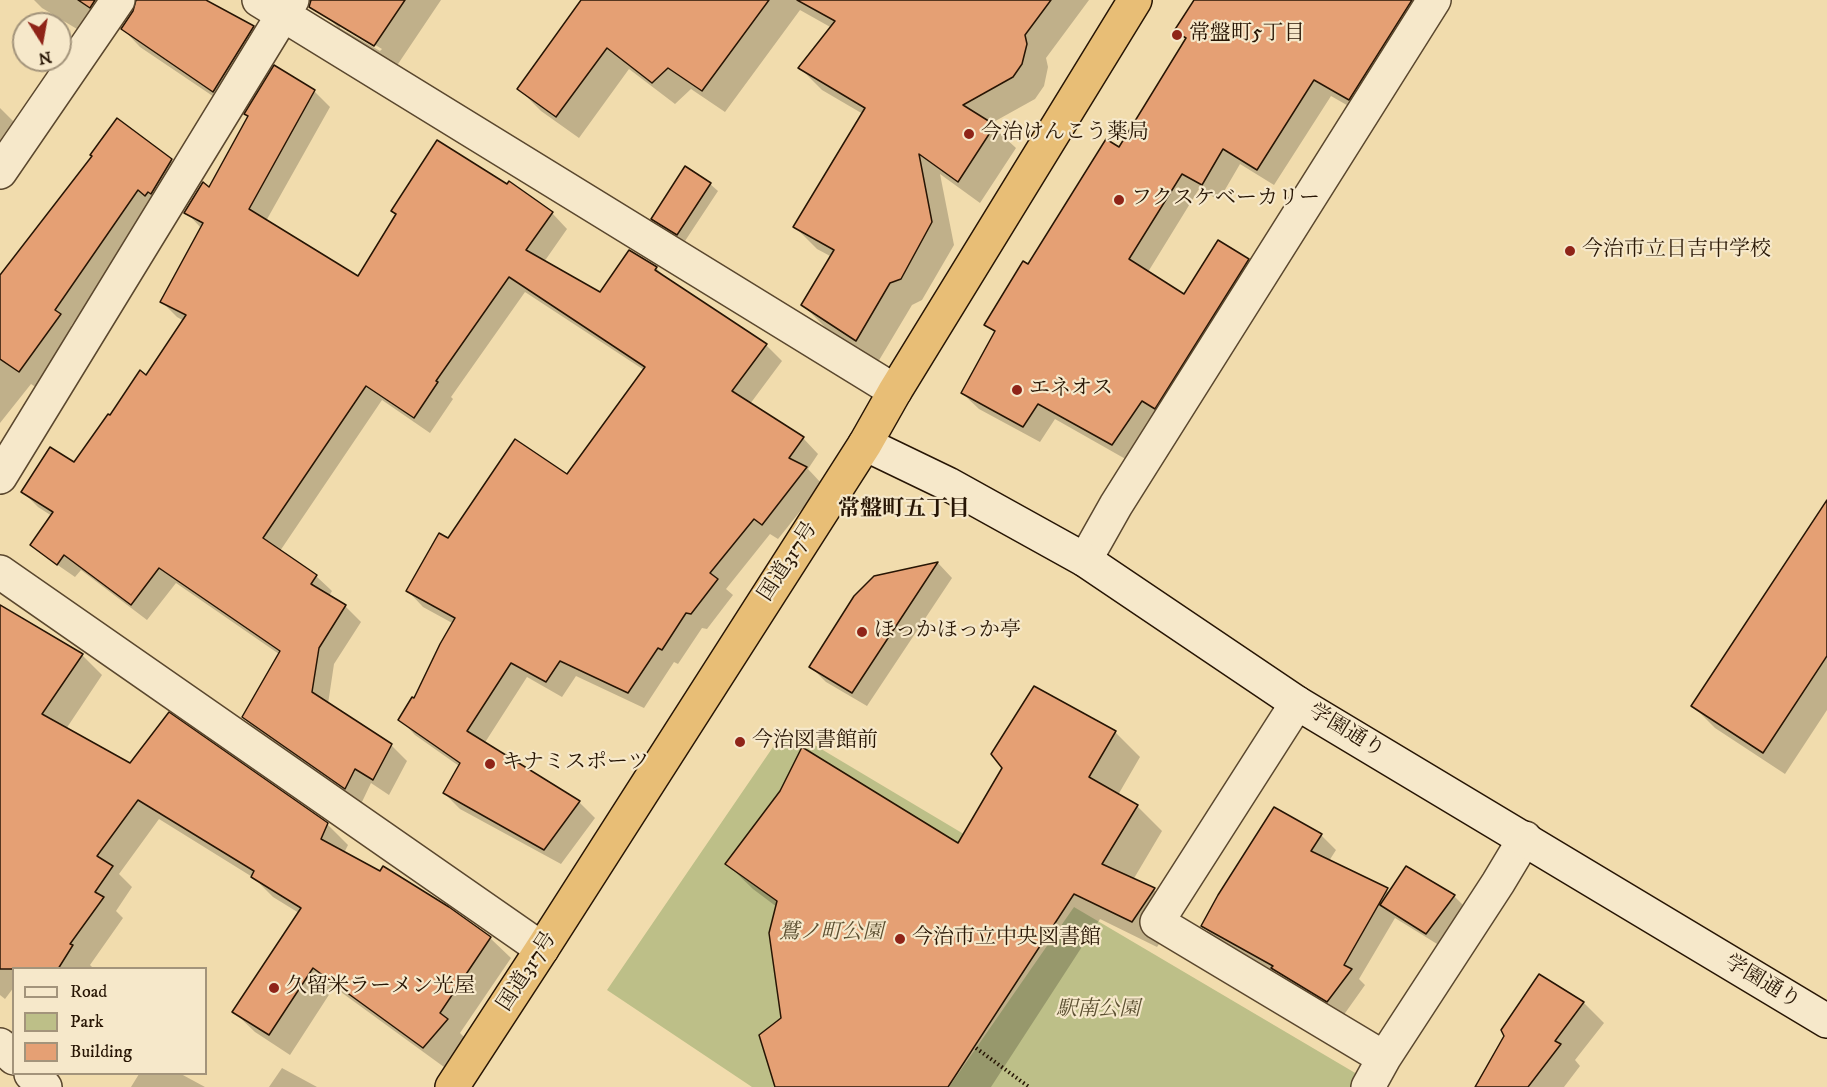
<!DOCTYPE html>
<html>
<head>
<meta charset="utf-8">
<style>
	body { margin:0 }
	#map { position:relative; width:1827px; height:1087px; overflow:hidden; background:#f1dcad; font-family:"IM FELL DW Pica",serif }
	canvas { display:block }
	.legend { position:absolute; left:12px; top:967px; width:195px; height:108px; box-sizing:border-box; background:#f6e8ca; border:2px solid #a3947b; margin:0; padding:8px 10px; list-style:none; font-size:18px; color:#271504 }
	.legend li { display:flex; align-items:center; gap:12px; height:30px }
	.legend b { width:30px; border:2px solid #a3947b }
	.north { position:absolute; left:12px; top:12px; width:60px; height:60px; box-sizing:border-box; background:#f6e8ca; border:2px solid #a3947b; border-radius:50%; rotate:169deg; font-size:16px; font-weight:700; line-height:24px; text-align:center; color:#271504 }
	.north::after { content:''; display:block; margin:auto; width:21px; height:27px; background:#8f2418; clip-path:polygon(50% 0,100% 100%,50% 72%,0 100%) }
</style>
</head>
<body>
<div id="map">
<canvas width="1827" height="1087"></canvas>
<ul class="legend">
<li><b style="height:8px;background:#f6e8ca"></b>Road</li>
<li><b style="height:16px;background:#bdbf88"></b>Park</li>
<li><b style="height:16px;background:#e5a074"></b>Building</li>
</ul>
<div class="north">N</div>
</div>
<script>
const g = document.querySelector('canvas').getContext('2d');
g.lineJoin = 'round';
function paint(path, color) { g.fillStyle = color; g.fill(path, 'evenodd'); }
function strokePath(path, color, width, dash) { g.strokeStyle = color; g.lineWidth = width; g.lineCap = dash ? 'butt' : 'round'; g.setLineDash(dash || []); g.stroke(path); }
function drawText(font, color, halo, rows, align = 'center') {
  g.font = font + ' "IM FELL DW Pica","Noto Serif JP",serif'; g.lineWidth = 4.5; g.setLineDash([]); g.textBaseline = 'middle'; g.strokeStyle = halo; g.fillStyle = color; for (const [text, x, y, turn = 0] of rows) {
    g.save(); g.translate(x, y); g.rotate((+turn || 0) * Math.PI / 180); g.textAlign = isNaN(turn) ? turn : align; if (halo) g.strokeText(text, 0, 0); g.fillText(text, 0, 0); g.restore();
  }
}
const green = new Path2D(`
	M786,728L1071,898L942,1087H752L607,990Z
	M1074,907L1362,1077L1356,1087H949Z`);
const shadow = new Path2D(`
	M34,0H132L97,41L42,8Z
	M138,0H203L253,27L271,45L232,109L140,47L123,29L135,11Z
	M318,0H441L396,67L349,39L327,16ZM340,24L382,49L380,51L340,28Z
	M583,0H1089L1046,58L1048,67L1044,86L1035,99L990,124L1016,148L980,203L940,174L954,245L922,300L912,305L878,362L825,327L803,305L832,257L817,249L795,227L863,114L822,90L800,68L832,28L800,10L725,112L691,89L675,104L629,69L579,138L541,111L519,89Z
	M1207,0H1441L1366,116L1331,96L1274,185L1240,164L1219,200L1199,189L1148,272L1184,296L1248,261L1264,277L1129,461L1055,419L1040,442L979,409L962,393L995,333L986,324L1120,149L1188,38Z
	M275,67L314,91L330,107L266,221L358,278L552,213L567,229L544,262L600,294L656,268L670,282L766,345L782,361L750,404L803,438L818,454L808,469L822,484L778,539L770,534L726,589L733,595L707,629L702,628L678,664L674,662L644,708L576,676L562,697L527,677L484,744L579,802L595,818L561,864L460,809L444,793L459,766L415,735L400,719L414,700L454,624L423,607L408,591L448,541L567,476L644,370L525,292L451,397L453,399L430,433L382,400L280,551L316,576L332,591L329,596L345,606L361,622L334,664L328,704L391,745L407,761L389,795L371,783L361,804L259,733L243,717L279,654L176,583L147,620L81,570L75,577L49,559L52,516L38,507L22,491L75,464L110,417L147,377L184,321L177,317L161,301L202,229L186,212L210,189Z
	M0,108L22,130L0,160Z
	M117,120L171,161L188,177L155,206L71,326L77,332L37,388L31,384L0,423V277L93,157Z
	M686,169L710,184L718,191L685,241L660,226L653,219Z
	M1827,502V710L1785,774L1715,728L1693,706Z
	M938,563L952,578L867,706L826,682L811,667L875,577Z
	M0,606L82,655L102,675L66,729L131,765L169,714L327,824L348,845L344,853L490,938L511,958L460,1033L467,1040L444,1067L334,987L290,1055L255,1032L234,1012L299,913L273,897L254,878L159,819L119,874L132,887L116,911L123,918L90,965L92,967L91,968H14V987L5,999L0,995Z
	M1115,732L1140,757L1118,795L1137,806L1162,831L1133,880L1154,890L1179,915L1157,947L1100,919L991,1087H779L783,1018L777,907L753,889L727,864L959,845Z
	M1321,835L1336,850L1329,861L1390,893L1454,896L1469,911L1442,947L1395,918L1359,979L1365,985L1343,1016L1288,983L1279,974L1217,941L1203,926Z
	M1539,976L1584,1003L1604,1023L1575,1060L1580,1066L1564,1087H1475Z
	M282,1068L317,1087H269Z
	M139,1074H181L205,1087H131Z`);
const building = new Path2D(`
	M78,0H95L90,8Z
	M136,0H206L254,26L213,92L121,29L133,11Z
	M311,0H405L374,46L309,7Z
	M581,0H769L702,91L668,68L652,83L607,48L556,117L517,89Z
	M797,0H1051L1025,35L1027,44L1022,64L1013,77L963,105L995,125L958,182L919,154L932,222L901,279L890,283L856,341L801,305L834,250L793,227L865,108L798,68L835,21Z
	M1194,0H1412L1349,100L1314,80L1257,170L1223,149L1202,185L1182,174L1129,259L1184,294L1218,240L1249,259L1155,409L1142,401L1112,445L1038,404L1023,427L961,393L995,331L984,325L1023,261L1028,264L1106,139L1119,147L1186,38L1174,31Z
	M274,65L315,90L249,209L358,276L396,214L391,211L437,140L507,184L509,181L553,212L526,250L600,292L629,250L657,267L655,270L767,344L732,391L804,437L789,458L807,467L762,525L754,519L710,573L718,579L691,614L686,613L662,650L658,648L628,693L560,661L546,682L511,663L467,731L580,801L544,850L443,793L460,763L398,720L412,697L414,698L440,644L455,618L406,591L439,533L448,538L515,439L567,474L645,367L509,277L436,381L438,382L414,418L366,386L263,538L317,575L311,584L346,605L319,648L312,692L392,744L373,780L355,769L345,789L242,717L280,651L159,568L131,605L64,555L57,565L30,545L53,512L21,492L50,447L74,462L108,414L110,415L140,370L146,375L186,315L160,302L203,223L184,213L203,182L209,187L248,116L244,114Z
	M117,118L172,159L151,194L148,192L145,196L138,190L55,310L61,314L19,372L0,359V275L92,156L90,155Z
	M685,166L711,183L677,235L651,219Z
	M1827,500V656L1763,753L1691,706Z
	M938,562L852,693L809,667L854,596L874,576Z
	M0,605L83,654L42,714L130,763L169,712L328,823L321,839L380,871L383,866L449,907L491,937L440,1013L448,1019L423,1048L313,968L269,1035L232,1012L301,908L251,877L254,871L138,800L97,856L113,866L95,892L104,897L70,944L73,945L58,969H0Z
	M1034,686L1116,731L1089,777L1138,805L1102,864L1155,888L1132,922L1074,894L948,1087H775L759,1035L781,1018L769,933L777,901L725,864L780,791L802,747L958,843L1002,768L991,754Z
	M1274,807L1322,834L1311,851L1388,888L1344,965L1352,969L1327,1002L1271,968L1273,966L1201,926L1218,895Z
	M1406,866L1455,895L1426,934L1380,905Z
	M1539,974L1584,1002L1555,1041L1561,1044L1528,1087H1475L1504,1036L1501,1030Z`);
const path = new Path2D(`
	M976,1048L1029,1087`);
const street = new Path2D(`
	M259,0L895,391
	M0,172L118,0
	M0,477L292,0
	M1085,560L1116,505L1434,0
	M0,572L542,949
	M1297,703L1157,922L1384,1058
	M0,1045L14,1058
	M31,1074L45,1087
	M1368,1087L1384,1058L1498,883L1525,838`);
const secondary = new Path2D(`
	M865,444L948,484L1085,560L1297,703L1827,1021`);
const highway = new Path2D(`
	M452,1087L542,949L865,444L895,391L1135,0`);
const markers = [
	[1177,35,6,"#8f2418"],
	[969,134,6,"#8f2418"],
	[1119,200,6,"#8f2418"],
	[1570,251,6,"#8f2418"],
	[1017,390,6,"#8f2418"],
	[862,632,6,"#8f2418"],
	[740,742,6,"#8f2418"],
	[490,764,6,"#8f2418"],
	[900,939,6,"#8f2418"],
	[274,988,6,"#8f2418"]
];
const poiNames = [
	["常盤町5丁目",1189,35],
	["今治けんこう薬局",981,134],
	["フクスケベーカリー",1131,200],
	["今治市立日吉中学校",1582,251],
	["エネオス",1029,390],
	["ほっかほっか亭",874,632],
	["今治図書館前",752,742],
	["キナミスポーツ",502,764],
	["今治市立中央図書館",912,939],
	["久留米ラーメン光屋",286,988]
];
const streetNames = [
	["国道317号",789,562,-57],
	["学園通り",1346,732,31],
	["国道317号",528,972,-57],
	["学園通り",1762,983,31]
];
const parkNames = [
	["鷲ノ町公園",831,934],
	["駅南公園",1098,1011]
];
const neighbourhoodNames = [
	["常盤町五丁目",904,510]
];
paint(green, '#bdbf88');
paint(shadow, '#0003');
paint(building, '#e5a074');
strokePath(building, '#271504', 1.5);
strokePath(street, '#5a472e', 36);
strokePath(secondary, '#271504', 36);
strokePath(highway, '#271504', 36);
strokePath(path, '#271504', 4, [1.5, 3]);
strokePath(street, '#f6e8ca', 33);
strokePath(secondary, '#f6e8ca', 33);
strokePath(highway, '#e8be76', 33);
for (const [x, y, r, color] of markers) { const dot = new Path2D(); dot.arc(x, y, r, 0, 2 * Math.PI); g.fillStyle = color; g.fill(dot); strokePath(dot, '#f6e8ca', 2); }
drawText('21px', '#271504', '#f6e8ca', poiNames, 'left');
drawText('21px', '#271504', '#f6e8ca', streetNames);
drawText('italic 21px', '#5c5032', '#f6e8ca', parkNames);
drawText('bold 22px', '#271504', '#f6e8ca', neighbourhoodNames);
</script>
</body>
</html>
